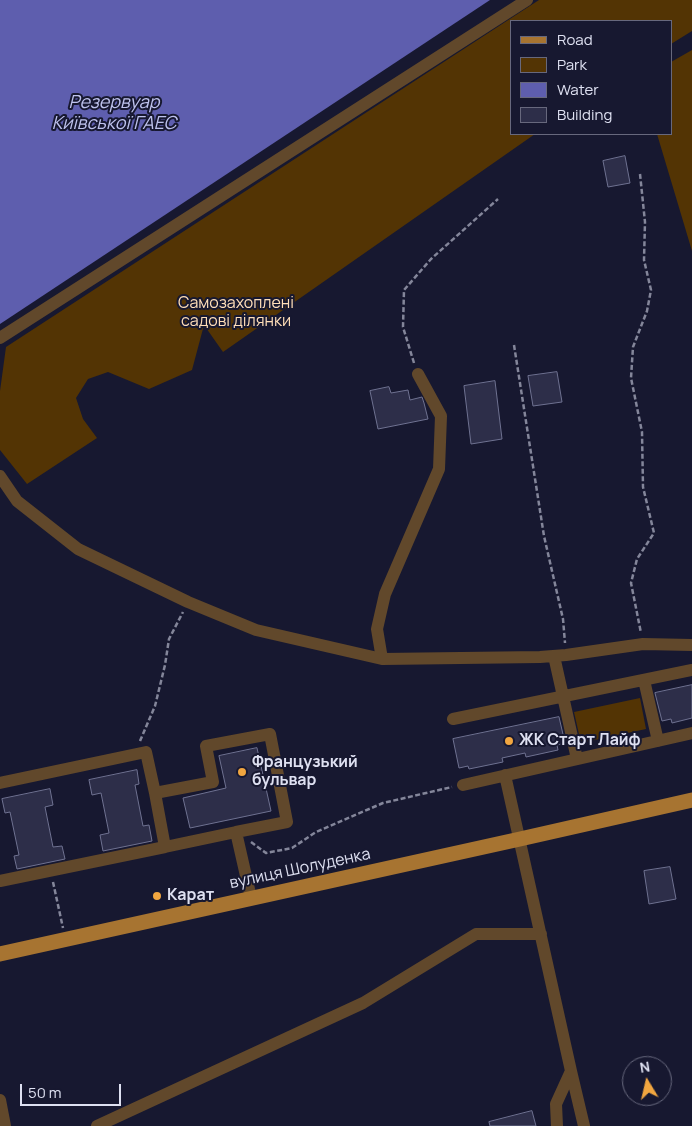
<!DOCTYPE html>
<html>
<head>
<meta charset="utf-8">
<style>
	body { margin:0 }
	#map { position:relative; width:692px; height:1126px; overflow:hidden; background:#171830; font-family:Manrope,sans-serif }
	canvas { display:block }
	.legend { position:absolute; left:510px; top:20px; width:162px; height:115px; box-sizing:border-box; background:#171830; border:1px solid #67687d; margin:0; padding:6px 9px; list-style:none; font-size:15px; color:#dee0f1 }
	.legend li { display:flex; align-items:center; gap:10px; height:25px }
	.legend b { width:25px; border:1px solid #67687d }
	.north { position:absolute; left:622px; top:1056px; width:50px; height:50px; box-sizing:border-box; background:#171830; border:1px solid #67687d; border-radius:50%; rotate:351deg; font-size:14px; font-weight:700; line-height:20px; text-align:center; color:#dee0f1 }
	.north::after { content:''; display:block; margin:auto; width:18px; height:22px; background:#f1a640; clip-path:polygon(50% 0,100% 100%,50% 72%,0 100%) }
	.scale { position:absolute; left:20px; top:1084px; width:101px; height:22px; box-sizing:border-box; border:2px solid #dee0f1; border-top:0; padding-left:6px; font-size:15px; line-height:18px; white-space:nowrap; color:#dee0f1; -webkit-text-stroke:4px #171830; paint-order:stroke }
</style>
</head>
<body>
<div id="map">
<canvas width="692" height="1126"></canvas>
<ul class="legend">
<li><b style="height:6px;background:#a77431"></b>Road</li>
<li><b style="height:14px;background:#533404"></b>Park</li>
<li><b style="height:14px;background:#5e5eae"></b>Water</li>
<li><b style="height:14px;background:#2d2e49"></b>Building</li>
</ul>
<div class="north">N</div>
<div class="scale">50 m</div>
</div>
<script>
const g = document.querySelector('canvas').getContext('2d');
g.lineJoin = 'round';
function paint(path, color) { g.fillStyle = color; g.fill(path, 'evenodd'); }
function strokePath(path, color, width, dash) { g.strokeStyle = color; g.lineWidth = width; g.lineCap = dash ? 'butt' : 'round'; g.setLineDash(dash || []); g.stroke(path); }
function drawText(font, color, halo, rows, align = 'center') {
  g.font = font + ' Manrope,sans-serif'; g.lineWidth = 4; g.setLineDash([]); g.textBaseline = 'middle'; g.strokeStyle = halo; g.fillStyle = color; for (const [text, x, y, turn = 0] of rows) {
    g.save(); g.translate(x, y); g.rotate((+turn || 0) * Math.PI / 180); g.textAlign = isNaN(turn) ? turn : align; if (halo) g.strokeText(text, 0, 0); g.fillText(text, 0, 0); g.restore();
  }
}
const green = new Path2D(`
	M539,0H692V31L671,44V21H511V134H535L223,352L204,325L192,370L149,389L108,372L88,379L76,398L83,419L97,438L27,484L0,450V391L6,347Z
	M692,50V251L657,134H671V62Z
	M640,698L646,729L581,743L574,712Z`);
const water = new Path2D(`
	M0,0H490L0,324Z`);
const building = new Path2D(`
	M625,156L630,183L608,187L603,161Z
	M557,372L562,402L533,406L528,376Z
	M495,381L502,439L471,444L464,386Z
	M389,387L391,393L408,390L410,400L422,397L424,403L428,419L378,429L370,391Z
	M692,685V718L672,723L671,719L662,721L655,693Z
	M559,717L565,743L557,745L558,750L526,757L525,753L502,758L503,762L469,769L468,766L459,768L453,739Z
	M257,748L271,811L190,828L183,798L226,788L219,756Z
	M137,770L139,784L135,785L143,826L149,825L152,841L103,851L100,835L109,833L101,793L92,795L89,780Z
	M50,789L53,805L45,807L53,847L62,846L65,859L17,869L14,856L19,855L10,812L5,813L2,799Z
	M670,867L676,899L649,904L644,871Z
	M532,1111L536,1126H490L489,1122Z`);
const path = new Path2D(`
	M640,174L645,222L644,260L651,290L647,311L633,347L631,378L642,432L643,487L654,533L637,559L631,583L641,633
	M514,345L544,536L563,619L565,643
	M414,363L403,327L404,290L431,259L498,199
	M140,741L155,706L165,665L169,639L183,612
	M251,842L266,853L292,848L316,832L383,803L452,787
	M53,882L63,928`);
const minor = new Path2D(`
	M0,338L527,0
	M0,476L17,501L78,549L188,602L256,630L382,659L540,657L566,655L643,644L692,645
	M554,656L577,759
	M382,659L377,629L385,594L439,469L441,416L418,374
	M644,680L658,741
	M453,719L692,670
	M505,775L571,1071L584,1126
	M0,783L146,752L155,793
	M463,785L692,733
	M236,832L165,847L155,793L213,782L206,746L270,734L287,822L236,832L251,898
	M0,881L165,847
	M0,1100L5,1126
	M97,1126L363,1003L476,934H541
	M557,1126L556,1104L571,1071`);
const major = new Path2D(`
	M0,954L520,839L692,800`);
const markers = [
	[509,741,5,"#f1a640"],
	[242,772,5,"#f1a640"],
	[157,896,5,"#f1a640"]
];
const parkNames = [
	["Самозахоплені",236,304],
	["садові ділянки",236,322]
];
const poiNames = [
	["ЖК Старт Лайф",519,741],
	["Французький",252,763],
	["бульвар",252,781],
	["Карат",167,896]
];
const streetNames = [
	["вулиця Шолуденка",300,869,-12]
];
const waterNames = [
	["Резервуар",114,103],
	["Київської ГАЕС",114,124]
];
paint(green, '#533404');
paint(water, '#5e5eae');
paint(building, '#2d2e49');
strokePath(building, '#6f7291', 1);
strokePath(path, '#84869a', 2.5, [5, 2.5]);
strokePath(minor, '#61482b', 12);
strokePath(major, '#a77431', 15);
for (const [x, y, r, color] of markers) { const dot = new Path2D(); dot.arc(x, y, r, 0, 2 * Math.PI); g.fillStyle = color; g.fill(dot); strokePath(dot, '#171830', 2); }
drawText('16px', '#ffdeb8', '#171830', parkNames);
drawText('bold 16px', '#dee0f1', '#171830', poiNames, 'left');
drawText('16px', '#dee0f1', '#171830', streetNames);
drawText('italic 18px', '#bec2ed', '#171830', waterNames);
</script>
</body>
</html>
